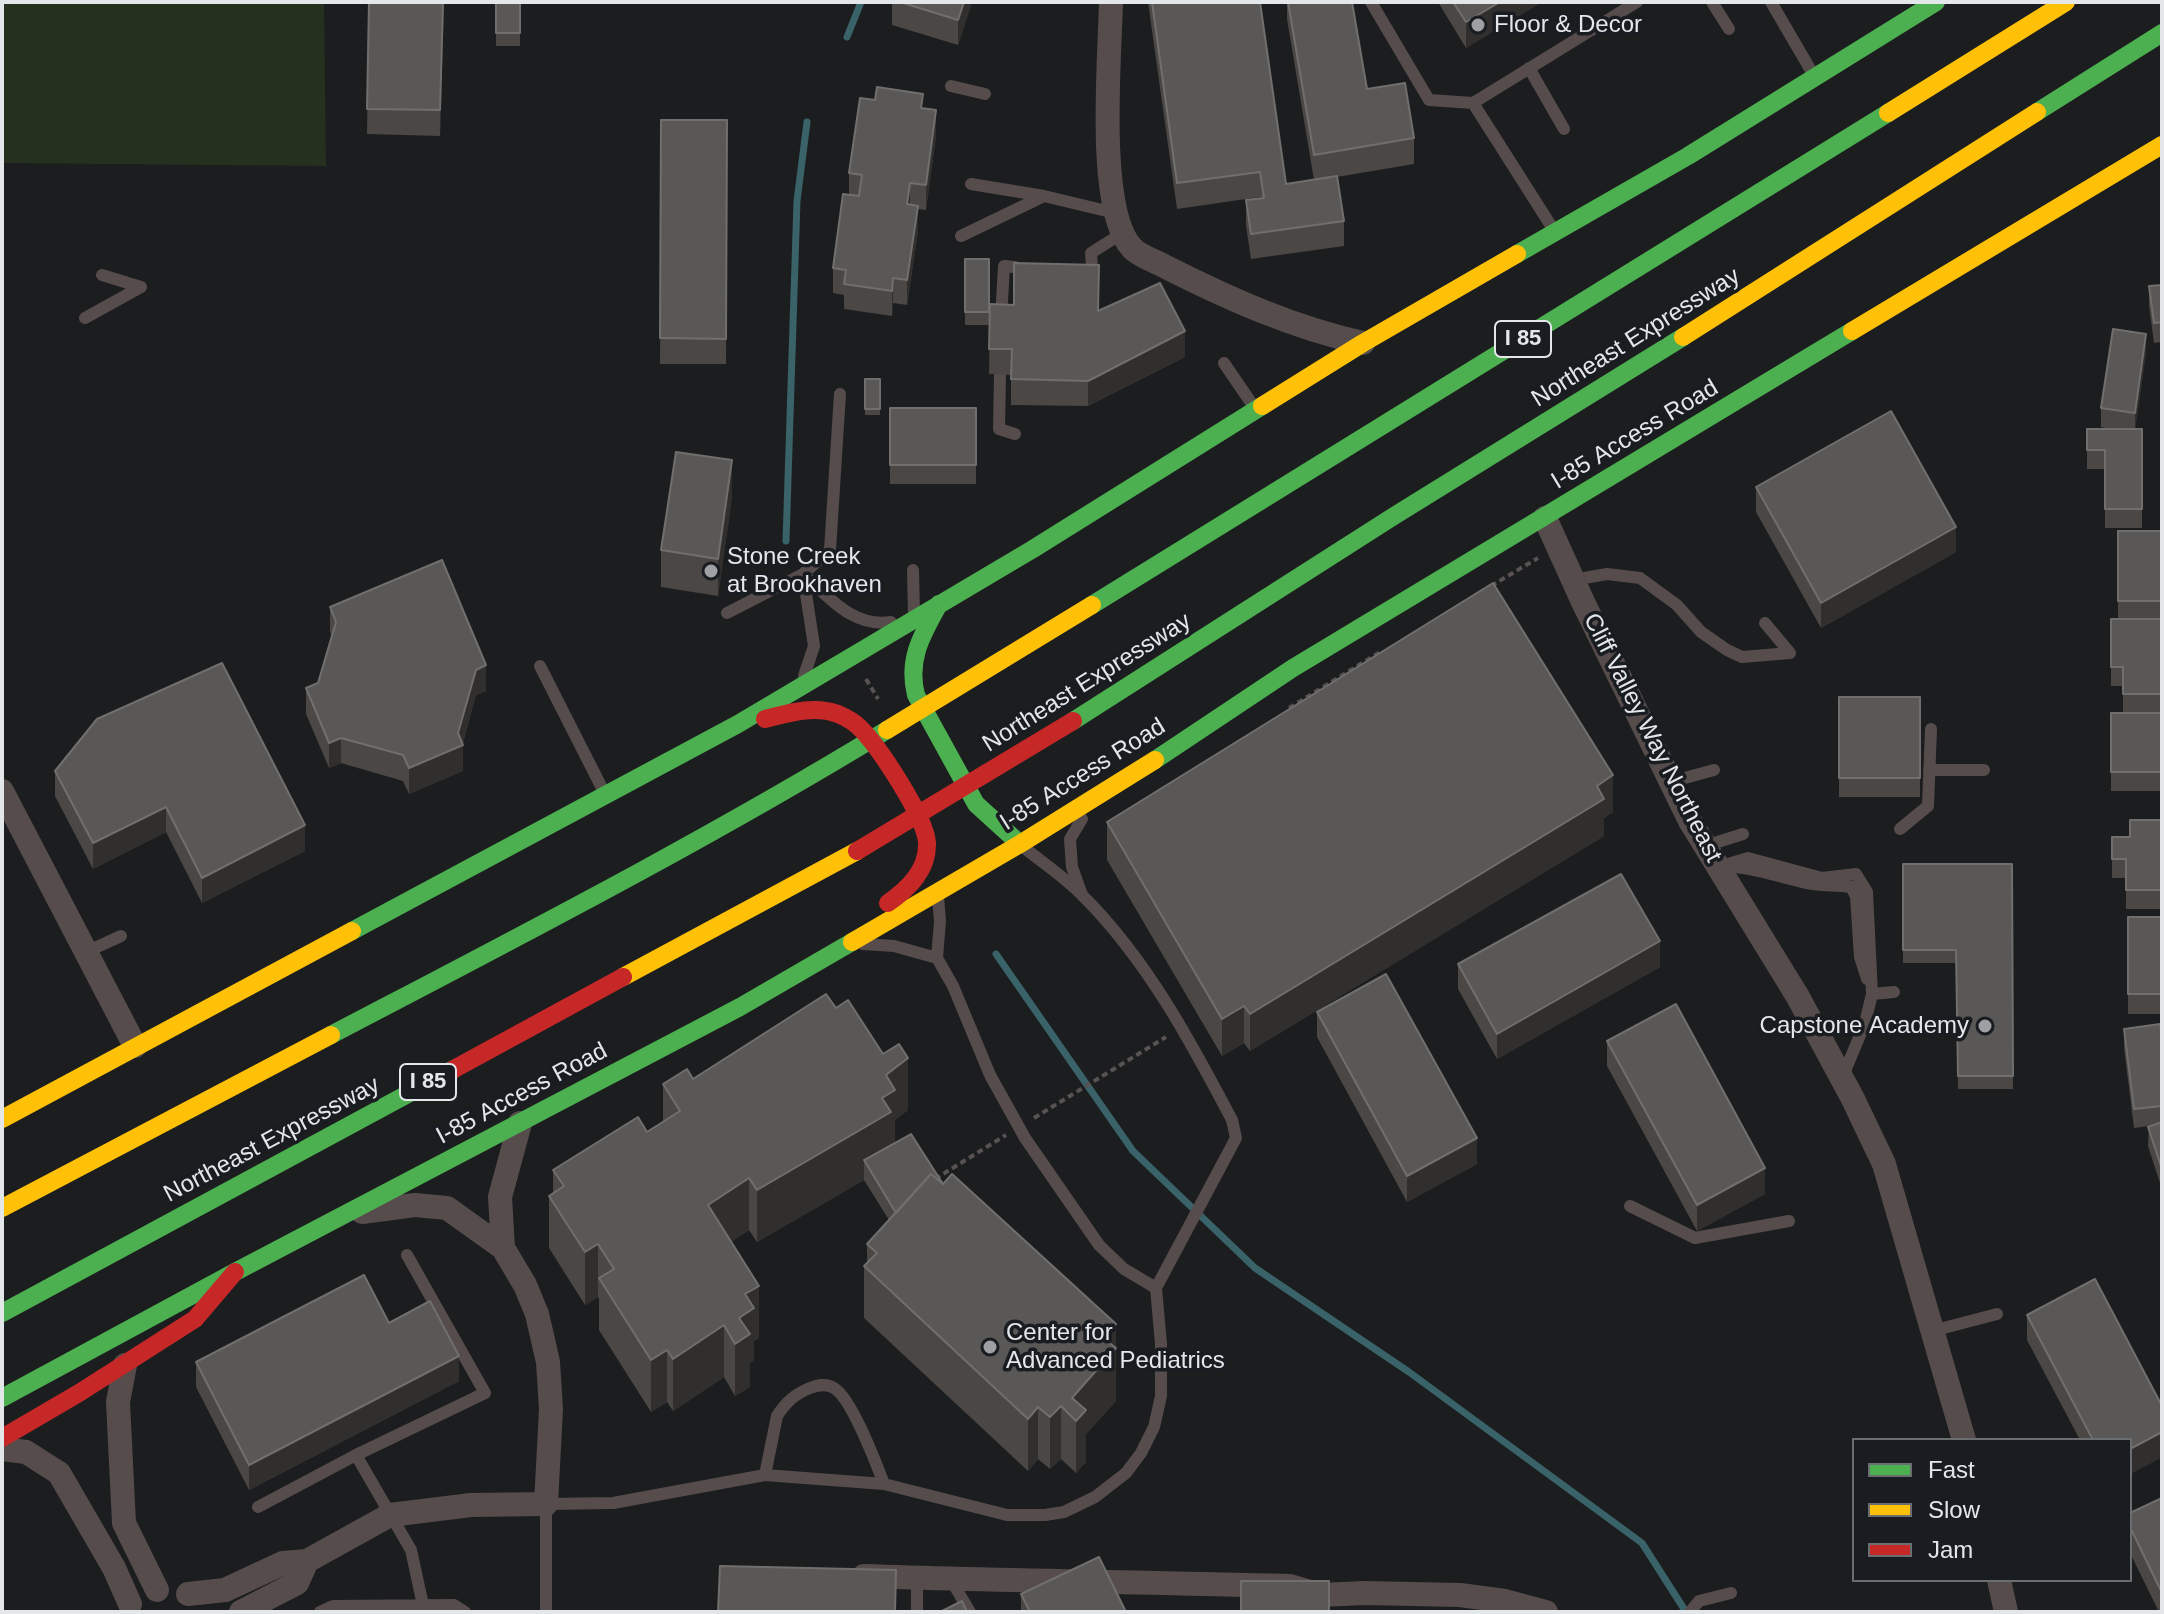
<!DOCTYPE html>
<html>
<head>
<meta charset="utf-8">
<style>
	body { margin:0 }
	#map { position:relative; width:2164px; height:1614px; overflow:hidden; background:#1b1d1f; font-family:Arial,sans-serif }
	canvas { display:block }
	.frame { position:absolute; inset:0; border:4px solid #e4e7ea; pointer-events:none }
	.legend { position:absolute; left:1852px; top:1438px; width:280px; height:144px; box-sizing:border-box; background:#191d21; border:2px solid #6a6e71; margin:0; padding:10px 14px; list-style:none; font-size:24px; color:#e4e7ea }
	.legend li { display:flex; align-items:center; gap:16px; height:40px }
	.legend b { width:40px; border:2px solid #6a6e71 }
</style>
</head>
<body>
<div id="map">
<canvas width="2164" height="1614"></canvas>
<div class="frame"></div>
<ul class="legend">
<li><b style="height:10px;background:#4caf50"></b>Fast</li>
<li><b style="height:10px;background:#ffc107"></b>Slow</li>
<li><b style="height:10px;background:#c62828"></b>Jam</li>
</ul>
</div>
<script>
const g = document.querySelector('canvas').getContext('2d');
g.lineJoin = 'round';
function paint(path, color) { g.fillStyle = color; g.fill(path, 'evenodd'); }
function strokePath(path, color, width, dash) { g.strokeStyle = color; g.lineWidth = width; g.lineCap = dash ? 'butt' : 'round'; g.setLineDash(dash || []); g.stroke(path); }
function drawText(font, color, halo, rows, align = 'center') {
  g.font = font + ' Arial,sans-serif'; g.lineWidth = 7; g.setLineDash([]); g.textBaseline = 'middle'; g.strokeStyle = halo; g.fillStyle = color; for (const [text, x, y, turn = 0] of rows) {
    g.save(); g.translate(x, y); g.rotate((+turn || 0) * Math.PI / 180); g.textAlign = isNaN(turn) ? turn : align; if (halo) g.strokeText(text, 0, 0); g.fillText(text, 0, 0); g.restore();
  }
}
const green = new Path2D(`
	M2,2H324L326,166L2,163Z`);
const stream = new Path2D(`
	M847,37L861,2
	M786,541L797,201L807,122
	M996,954L1133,1151L1255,1268L1409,1372L1642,1543L1686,1612`);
const path = new Path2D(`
	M1491,586L1538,558
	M866,679L878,699
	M1289,708L1380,652
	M1034,1118L1166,1037
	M935,1179L1006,1135`);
const lane = new Path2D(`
	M1371,2L1429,100L1473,103
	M1712,2L1729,29
	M1771,2L1813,74
	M1529,68L1564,129
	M951,86L985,94
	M971,184L1044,196L1115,213
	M1555,232L1473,103L1637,2
	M961,236L1044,196
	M1092,267L1091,253L1124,232
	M85,318L141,287L102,275
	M1001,319L1004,266L1015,267
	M1224,363L1254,407
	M1000,375L999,429L1015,434
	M913,570L914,616
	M803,574C829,597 853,628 891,622
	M803,574L814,646L804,676
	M1573,580L1607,574L1640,578L1677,605L1701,632L1727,650L1742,657L1790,653
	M727,613L803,574L830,550L840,394
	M1765,623L1790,653
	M540,666L604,792
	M1929,770H1984
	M1670,782L1714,770
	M1900,829L1928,806L1931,729
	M1022,846C1043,863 1066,878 1084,897C1147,960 1191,1042 1232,1120L1236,1138L1156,1288
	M1705,846L1743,834
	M1718,867L1748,858L1822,878L1856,874L1867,892L1872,994L1865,1023L1843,1076
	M1732,867C1758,868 1781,878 1807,883C1822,887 1836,884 1851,887L1856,896L1860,957L1867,979
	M1081,892L1072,867L1070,839L1082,819
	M863,944L894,946L937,958
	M86,952L121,936
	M1872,994L1894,992
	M1630,1206L1695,1238L1789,1221
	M1932,1331L1997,1314
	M356,1455L411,1550L423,1605
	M765,1475L777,1416C786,1402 795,1394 810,1388C818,1385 826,1383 834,1388C852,1399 876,1463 884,1484
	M258,1507L356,1455L485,1393L407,1255
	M917,1578V1612
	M951,1580L970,1612
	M320,1612L333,1606L454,1605L465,1612
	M546,1612V1504L613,1503L765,1475L884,1484L1007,1515H1045L1064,1512L1095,1497L1126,1473L1141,1453L1154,1427L1161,1396V1344L1156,1288L1124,1269L1099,1245L1025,1138L990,1075L953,986L937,958L940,921L938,897
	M1690,1612L1699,1601L1731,1593`);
const street = new Path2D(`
	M1111,2C1110,56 1096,210 1132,248C1139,256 1155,261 1164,266C1227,298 1294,328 1363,343
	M1545,518L1583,602L1690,821L1798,997L1853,1099L1884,1164L1964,1440
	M2,791L135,1046
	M503,1248L500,1197L520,1123
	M125,1365L118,1402L124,1523L157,1590
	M2,1449L26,1452L59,1473L114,1568L130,1604
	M864,1576C1006,1581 1148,1582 1290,1586L1320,1595L1364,1593L1460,1595L1505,1601L1546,1612
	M1999,1580L2006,1612
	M188,1594L225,1590L283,1563L307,1561L390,1515L471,1505L546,1504L551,1409L548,1362L537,1314L525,1285L503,1248L447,1208L415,1205L362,1212
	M241,1612L297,1583L307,1561`);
const fast = new Path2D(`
	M2037,112L2162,33
	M1517,254L1688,156L1936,2
	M939,604C922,635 907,659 916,695L976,804L1020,844
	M1092,605L1888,113
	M1073,721L1394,516L1683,337
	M1155,760L1293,668L1852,331
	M352,931L738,724L1033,549L1262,406
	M331,1035C518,937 707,840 887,730
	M2,1313L454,1069
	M2,1398L235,1272L740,1007L852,942`);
const slow = new Path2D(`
	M1888,113L2066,2
	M1852,331L2162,145
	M1683,337L2037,112
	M1262,406L1363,343L1517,254
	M887,730L1092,605
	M852,942L1020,844L1155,760
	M623,977L857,851
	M2,1119L352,931
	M2,1208L331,1035`);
const jam = new Path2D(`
	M765,719C789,713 814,705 838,714C845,717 853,721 859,727C878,745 926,818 927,843C928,870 908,889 888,903
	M857,851L1073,721
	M454,1069L623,977
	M2,1438L79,1393L195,1319L235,1272`);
const wall = new Path2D(`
	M369,2H444L440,136L367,134Z
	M496,2H520V46H496Z
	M892,2H972L958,45L892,25Z
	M1148,2H1260L1286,184L1314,180L1287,19V2H1352L1367,89L1414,138V164L1337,177L1344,221V246L1251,259L1246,226V200L1260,199V197L1177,209Z
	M1438,2H1542L1466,48Z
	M923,109L936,136L926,210L918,209V231L907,305L893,303L892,316L844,309V295L833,293V268L849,195V173Z
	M661,120H727L726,364H660Z
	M965,259H989V325H965Z
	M2162,285V342L2154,343L2149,306V286Z
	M990,304L1099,311L1185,357L1088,406L1011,405V375L989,374Z
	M2146,353L2135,429H2142V528H2105V469H2087V429H2110L2101,427V408Z
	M865,379H880V415H865Z
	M890,408H976V484H890Z
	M1756,487L1956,552L1821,628L1756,512Z
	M732,497L718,596L661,587V550Z
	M2118,531H2161V713H2123V686H2111V619H2118Z
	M330,607L486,691L476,695L463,743V771L409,794L403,781L341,763L329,768L306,714V688L318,683L332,637L330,632Z
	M1839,697H1920V797H1839Z
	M2111,713H2161V791H2111Z
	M55,771L305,851L202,903L166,832L93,869L55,796Z
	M1613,812L1604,818V836L1250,1051L1244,1043L1222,1056L1107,860V822Z
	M2161,820V909H2126V878H2112V837H2130Z
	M1903,864H2012L2013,1089H1958L1956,963H1903Z
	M2128,917H2162V1014H2128Z
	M1458,964L1660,967L1497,1059L1458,989Z
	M1317,1012L1477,1164L1407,1202L1317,1037Z
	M2124,1029L2162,1038V1189L2148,1146L2149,1126L2134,1128L2124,1048Z
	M1607,1041L1765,1194L1697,1231L1607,1066Z
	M693,1079L908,1110L895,1120V1142L891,1145L943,1184L1116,1377V1401L1086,1434V1462L1076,1473L1061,1459L1050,1469L1038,1459L1028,1471L864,1318V1266L867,1263V1244L889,1220L864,1180L757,1242L749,1230L731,1242L759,1338L754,1341V1360L750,1363V1387L735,1396L724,1377L673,1411L667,1402L651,1412L599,1330V1298L598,1297L585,1305L549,1248V1196L553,1193V1170L647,1132L663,1122V1084Z
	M2027,1315L2162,1406V1457L2130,1474V1440H2080L2027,1340Z
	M389,1323L459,1381L249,1490L196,1387V1362Z
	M2162,1498V1612H2159L2130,1553V1513Z
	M1021,1594L1126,1612H1021Z`);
const shadedWall = new Path2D(`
	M443,2H444L440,136V110Z
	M964,2H972L958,45V20Z
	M1500,2H1542L1466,48V22Z
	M936,110V136L926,210V185Z
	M910,183V208L907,204Z
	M918,206V231L907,305V280Z
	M893,278V303L892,316V291Z
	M1185,331V357L1088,406V381Z
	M2146,334V353L2135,432V413Z
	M732,460V497L718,596V559Z
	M1956,527V552L1821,628V603Z
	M486,665V691L476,695L462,746L463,745V771L409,794V768L476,670Z
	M341,738V763L329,768V743Z
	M1613,775V812L1604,818V836L1250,1051V1014Z
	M166,807V832L93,869V843Z
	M305,825V851L202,903V878Z
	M1660,941V967L1497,1059V1034Z
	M1244,1006V1043L1222,1056V1019Z
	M908,1058V1110L895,1120V1142L864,1160V1180L757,1242V1190L882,1098L886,1075Z
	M1477,1138V1164L1407,1202V1176Z
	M1765,1168V1194L1697,1231V1205Z
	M749,1178V1230L708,1257V1205Z
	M598,1244V1297L585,1305V1252Z
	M759,1286V1338L754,1341V1360L750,1363V1387L735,1396V1344L739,1318L745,1294Z
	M1116,1324V1401L1086,1434V1462L1076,1473V1421L1072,1398L1103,1338Z
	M724,1325V1377L673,1411V1359Z
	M667,1350V1402L651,1412V1360Z
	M459,1356V1381L249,1490V1465Z
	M1061,1406V1459L1050,1469V1417Z
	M1038,1407V1459L1028,1471V1419Z
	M2162,1432V1457L2130,1474V1449Z`);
const building = new Path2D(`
	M369,2H443L440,110L367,109Z
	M496,2H520V33H496Z
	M900,2H964L958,20Z
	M1152,2H1260L1286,184L1337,176L1344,221L1251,234L1246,200L1264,198L1260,172L1177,183Z
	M1288,2H1352L1367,89L1405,83L1414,138L1314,155Z
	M1453,2H1500L1466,22Z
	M877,87L923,94L921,108L936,110L926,185L910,183L907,204L918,206L907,280L893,278L892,291L844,284L846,270L833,268L843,194L859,196L862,175L849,173L860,98L875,100Z
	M661,120H727L726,339L660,338Z
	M965,259H989V312H965Z
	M1014,263L1099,265L1098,311L1160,283L1185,331L1088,381L1011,379L1012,349H989L990,304L1014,305Z
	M2162,285V322L2154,323L2149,286Z
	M2113,329L2146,334L2135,413L2101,408Z
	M865,379H880V409H865Z
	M890,408H976V465H890Z
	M1891,411L1956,527L1821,603L1756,487Z
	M2087,429H2142V509H2105V450H2087Z
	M676,452L732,460L718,559L661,550Z
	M2118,531H2161V601H2118Z
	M442,560L486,665L476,670L458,733L463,745L409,768L403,755L341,738L329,743L306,688L318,683L336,622L330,607Z
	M1493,583L1613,775L1597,786L1604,799L1250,1014L1244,1006L1222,1019L1107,822Z
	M2111,619H2161V694H2123V667H2111Z
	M222,663L305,825L202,878L166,807L93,843L55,771L97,719Z
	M1839,697H1920V778H1839Z
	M2111,713H2161V772H2111Z
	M2130,820H2161V890H2126V859H2112V837H2130Z
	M1903,864H2012L2013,1076H1958L1956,950H1903Z
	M1621,874L1660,941L1497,1034L1458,964Z
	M2128,917H2162V994H2128Z
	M1386,974L1477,1138L1407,1176L1317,1012Z
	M826,994L836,1008L848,1000L883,1054L899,1044L908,1058L886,1075L895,1090L882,1098L891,1112L757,1190L749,1178L708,1205L759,1286L745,1294L754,1308L739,1318L750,1334L735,1344L724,1325L673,1359L667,1350L651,1360L599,1278L614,1269L598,1244L585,1252L549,1196L564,1186L553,1170L638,1117L647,1132L680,1111L663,1084L687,1069L693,1079Z
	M1676,1004L1765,1168L1697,1205L1607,1041Z
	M2160,1024L2162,1038V1106L2134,1109L2124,1029Z
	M2162,1122V1169L2148,1127Z
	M911,1134L943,1184L931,1174L896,1213L864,1160Z
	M931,1174L943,1184L952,1174L1116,1324L1103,1338L1116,1348L1072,1398L1086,1410L1076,1421L1061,1406L1050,1417L1038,1407L1028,1419L864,1266L877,1253L867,1244Z
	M364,1275L389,1323L430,1301L459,1356L249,1465L196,1362Z
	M2095,1279L2162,1406V1432L2130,1449V1440H2093L2027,1315Z
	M2162,1498V1593L2130,1527V1513Z
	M1099,1557L1126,1612H1030L1021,1594Z
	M720,1566L896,1570L895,1612H718Z
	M1241,1581H1329V1612H1241Z
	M962,1601L967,1612H940Z`);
const markers = [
	[1478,25,8,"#9ea0a3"],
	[711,571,8,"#9ea0a3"],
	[1985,1026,8,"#9ea0a3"],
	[990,1347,8,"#9ea0a3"]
];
const shields = [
	[1523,339,56],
	[428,1082,56]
];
const shieldNames = [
	["I 85",1523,339],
	["I 85",428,1082]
];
const poiNames = [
	["Floor & Decor",1494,25],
	["Stone Creek",727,557],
	["at Brookhaven",727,585],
	["Capstone Academy",1969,1026,"right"],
	["Center for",1006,1333],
	["Advanced Pediatrics",1006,1361]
];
const streetNames = [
	["Northeast Expressway",1636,338,-32],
	["I-85 Access Road",1635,435,-31],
	["Northeast Expressway",1087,683,-32],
	["Cliff Valley Way Northeast",1652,738,63],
	["I-85 Access Road",1083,775,-32],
	["I-85 Access Road",522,1094,-28],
	["Northeast Expressway",272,1140,-28]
];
paint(green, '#25311e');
strokePath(stream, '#396269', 7);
strokePath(path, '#585253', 4, [6, 4]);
strokePath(lane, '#564c4c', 12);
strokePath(street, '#564c4c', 24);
strokePath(fast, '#4caf50', 18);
strokePath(slow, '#ffc107', 18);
strokePath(jam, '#c62828', 18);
paint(wall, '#4a4744');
paint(shadedWall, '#302f2e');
paint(building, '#5a5856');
strokePath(building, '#706f6d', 2);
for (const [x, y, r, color] of markers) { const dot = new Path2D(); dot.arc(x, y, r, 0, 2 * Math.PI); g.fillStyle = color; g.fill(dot); strokePath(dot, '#191d21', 3); }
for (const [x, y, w] of shields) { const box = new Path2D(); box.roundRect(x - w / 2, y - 18, w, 36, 6); g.fillStyle = '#191d21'; g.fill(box); strokePath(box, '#e4e7ea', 2); }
drawText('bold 22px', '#e4e7ea', null, shieldNames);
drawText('24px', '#e4e7ea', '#191d21', poiNames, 'left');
drawText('24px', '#e4e7ea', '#191d21', streetNames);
</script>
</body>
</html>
